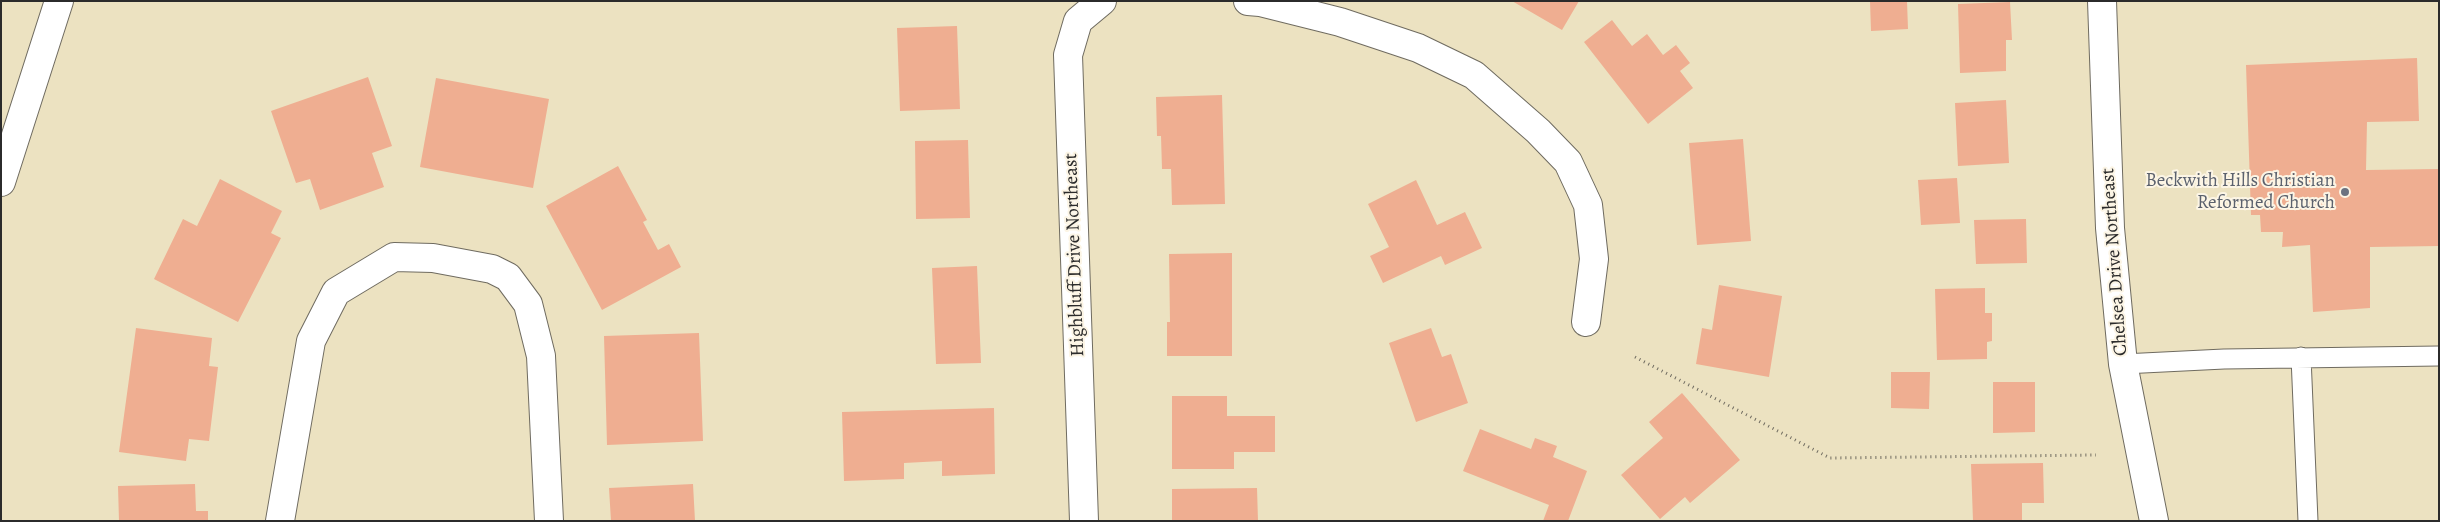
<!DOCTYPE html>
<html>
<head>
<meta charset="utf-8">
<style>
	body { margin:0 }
	#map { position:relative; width:2440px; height:522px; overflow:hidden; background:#ece2c1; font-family:Alegreya,serif }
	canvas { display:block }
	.frame { position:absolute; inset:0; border:2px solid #2b2b2b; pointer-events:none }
</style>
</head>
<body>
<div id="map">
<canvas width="2440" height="522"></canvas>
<div class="frame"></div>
</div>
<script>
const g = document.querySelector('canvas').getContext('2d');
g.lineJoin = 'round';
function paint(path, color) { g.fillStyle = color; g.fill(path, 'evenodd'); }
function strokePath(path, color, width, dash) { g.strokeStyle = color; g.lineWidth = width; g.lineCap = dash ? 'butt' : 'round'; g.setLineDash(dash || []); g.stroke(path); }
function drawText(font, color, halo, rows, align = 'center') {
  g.font = font + ' Alegreya,serif'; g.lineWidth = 4; g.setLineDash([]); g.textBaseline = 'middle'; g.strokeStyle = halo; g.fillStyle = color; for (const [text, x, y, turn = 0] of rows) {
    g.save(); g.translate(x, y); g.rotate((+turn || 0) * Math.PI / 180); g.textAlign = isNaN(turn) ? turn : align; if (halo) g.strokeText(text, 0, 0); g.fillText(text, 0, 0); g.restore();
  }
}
const building = new Path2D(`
	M1512,1H1579L1562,30Z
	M1870,1H1907L1908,29L1871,31Z
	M2010,2L2012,40H2006V71L1960,73L1958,4Z
	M1612,20L1632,46L1647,34L1663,55L1676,45L1690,63L1680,71L1693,88L1648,124L1584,42Z
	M957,26L960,109L900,111L897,28Z
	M2417,58L2419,121L2367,122L2366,170L2439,169V246L2370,247V308L2313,312L2310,245L2282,247L2283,232H2261L2260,215H2251L2246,65Z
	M368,77L392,146L372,153L384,187L320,210L310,179L296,183L271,111Z
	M436,78L549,99L533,188L420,167Z
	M1222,95L1225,204L1172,205L1171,169H1162L1161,136H1157L1156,97Z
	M2006,100L2009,163L1958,166L1955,103Z
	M1743,139L1751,241L1697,245L1689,143Z
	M968,140L970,218L916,219L915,141Z
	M618,166L647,220L643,222L658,250L669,244L681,267L602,310L546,206Z
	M1957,178L1960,223L1921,225L1918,180Z
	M220,179L282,211L271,233L281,238L238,322L154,279L183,219L197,226Z
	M1416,180L1437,225L1465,212L1482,248L1445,265L1441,256L1383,283L1370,256L1389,247L1368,204Z
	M2026,219L2027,263L1976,264L1974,220Z
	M1232,253V356H1167V322H1170L1169,254Z
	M977,266L981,363L936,364L932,268Z
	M1719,285L1782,296L1769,377L1696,364L1702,328L1712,330Z
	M1985,288V313H1992V341L1987,342V359L1937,360L1935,289Z
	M136,328L212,338L209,366L218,367L209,441L189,439L186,461L119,452Z
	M1431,328L1442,357L1451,354L1468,403L1416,422L1389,343Z
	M699,333L703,441L607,445L604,336Z
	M1891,372H1930L1929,409L1891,408Z
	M1993,382H2035V432L1993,433Z
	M1682,393L1740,460L1690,503L1685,497L1660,519L1621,475L1663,438L1649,422Z
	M1172,396H1227V416H1275V452H1234V469H1172Z
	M994,408L995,474L942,476V461L904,463V479L844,481L842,412Z
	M1480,429L1531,449L1535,438L1557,446L1553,457L1587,471L1568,521H1543L1549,505L1463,471Z
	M2043,463L2044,503H2022V521H1973L1971,464Z
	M195,484L196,511H208V521H119L118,486Z
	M693,484L695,521H611L609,488Z
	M1257,488L1258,521H1172V489Z`);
const path = new Path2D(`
	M1635,357L1830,458L2096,455`);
const service = new Path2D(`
	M2301,357L2308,521
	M2123,364L2224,359L2439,356`);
const minor = new Path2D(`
	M1248,1L1260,2L1340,22L1418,48L1474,75L1538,131L1568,162L1588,205L1594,259L1586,322
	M2102,1L2110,228L2123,364L2154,521
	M1,182L59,1
	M280,521L311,341L336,292L394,257L433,258L492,269L508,277L528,304L541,356L549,521
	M1084,521L1068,55L1078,21L1102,1`);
const markers = [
	[2345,192,5,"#6b7280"]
];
const worshipNames = [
	["Beckwith Hills Christian",2335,181],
	["Reformed Church",2335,203]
];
const streetNames = [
	["Highbluff Drive Northeast",1075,255,-92],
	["Chelsea Drive Northeast",2115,262,-94]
];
paint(building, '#efae91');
strokePath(service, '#6f6b60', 21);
strokePath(minor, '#6f6b60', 30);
strokePath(path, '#6f6b60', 3, [1, 4]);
strokePath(service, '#fff', 19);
strokePath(minor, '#fff', 28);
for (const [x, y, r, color] of markers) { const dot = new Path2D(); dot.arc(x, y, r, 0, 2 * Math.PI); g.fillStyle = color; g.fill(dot); strokePath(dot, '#fcf5e5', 2); }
drawText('19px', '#5b616d', '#fcf5e5', worshipNames, 'right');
drawText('19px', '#2b2b2b', '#fcf5e5', streetNames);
</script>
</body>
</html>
